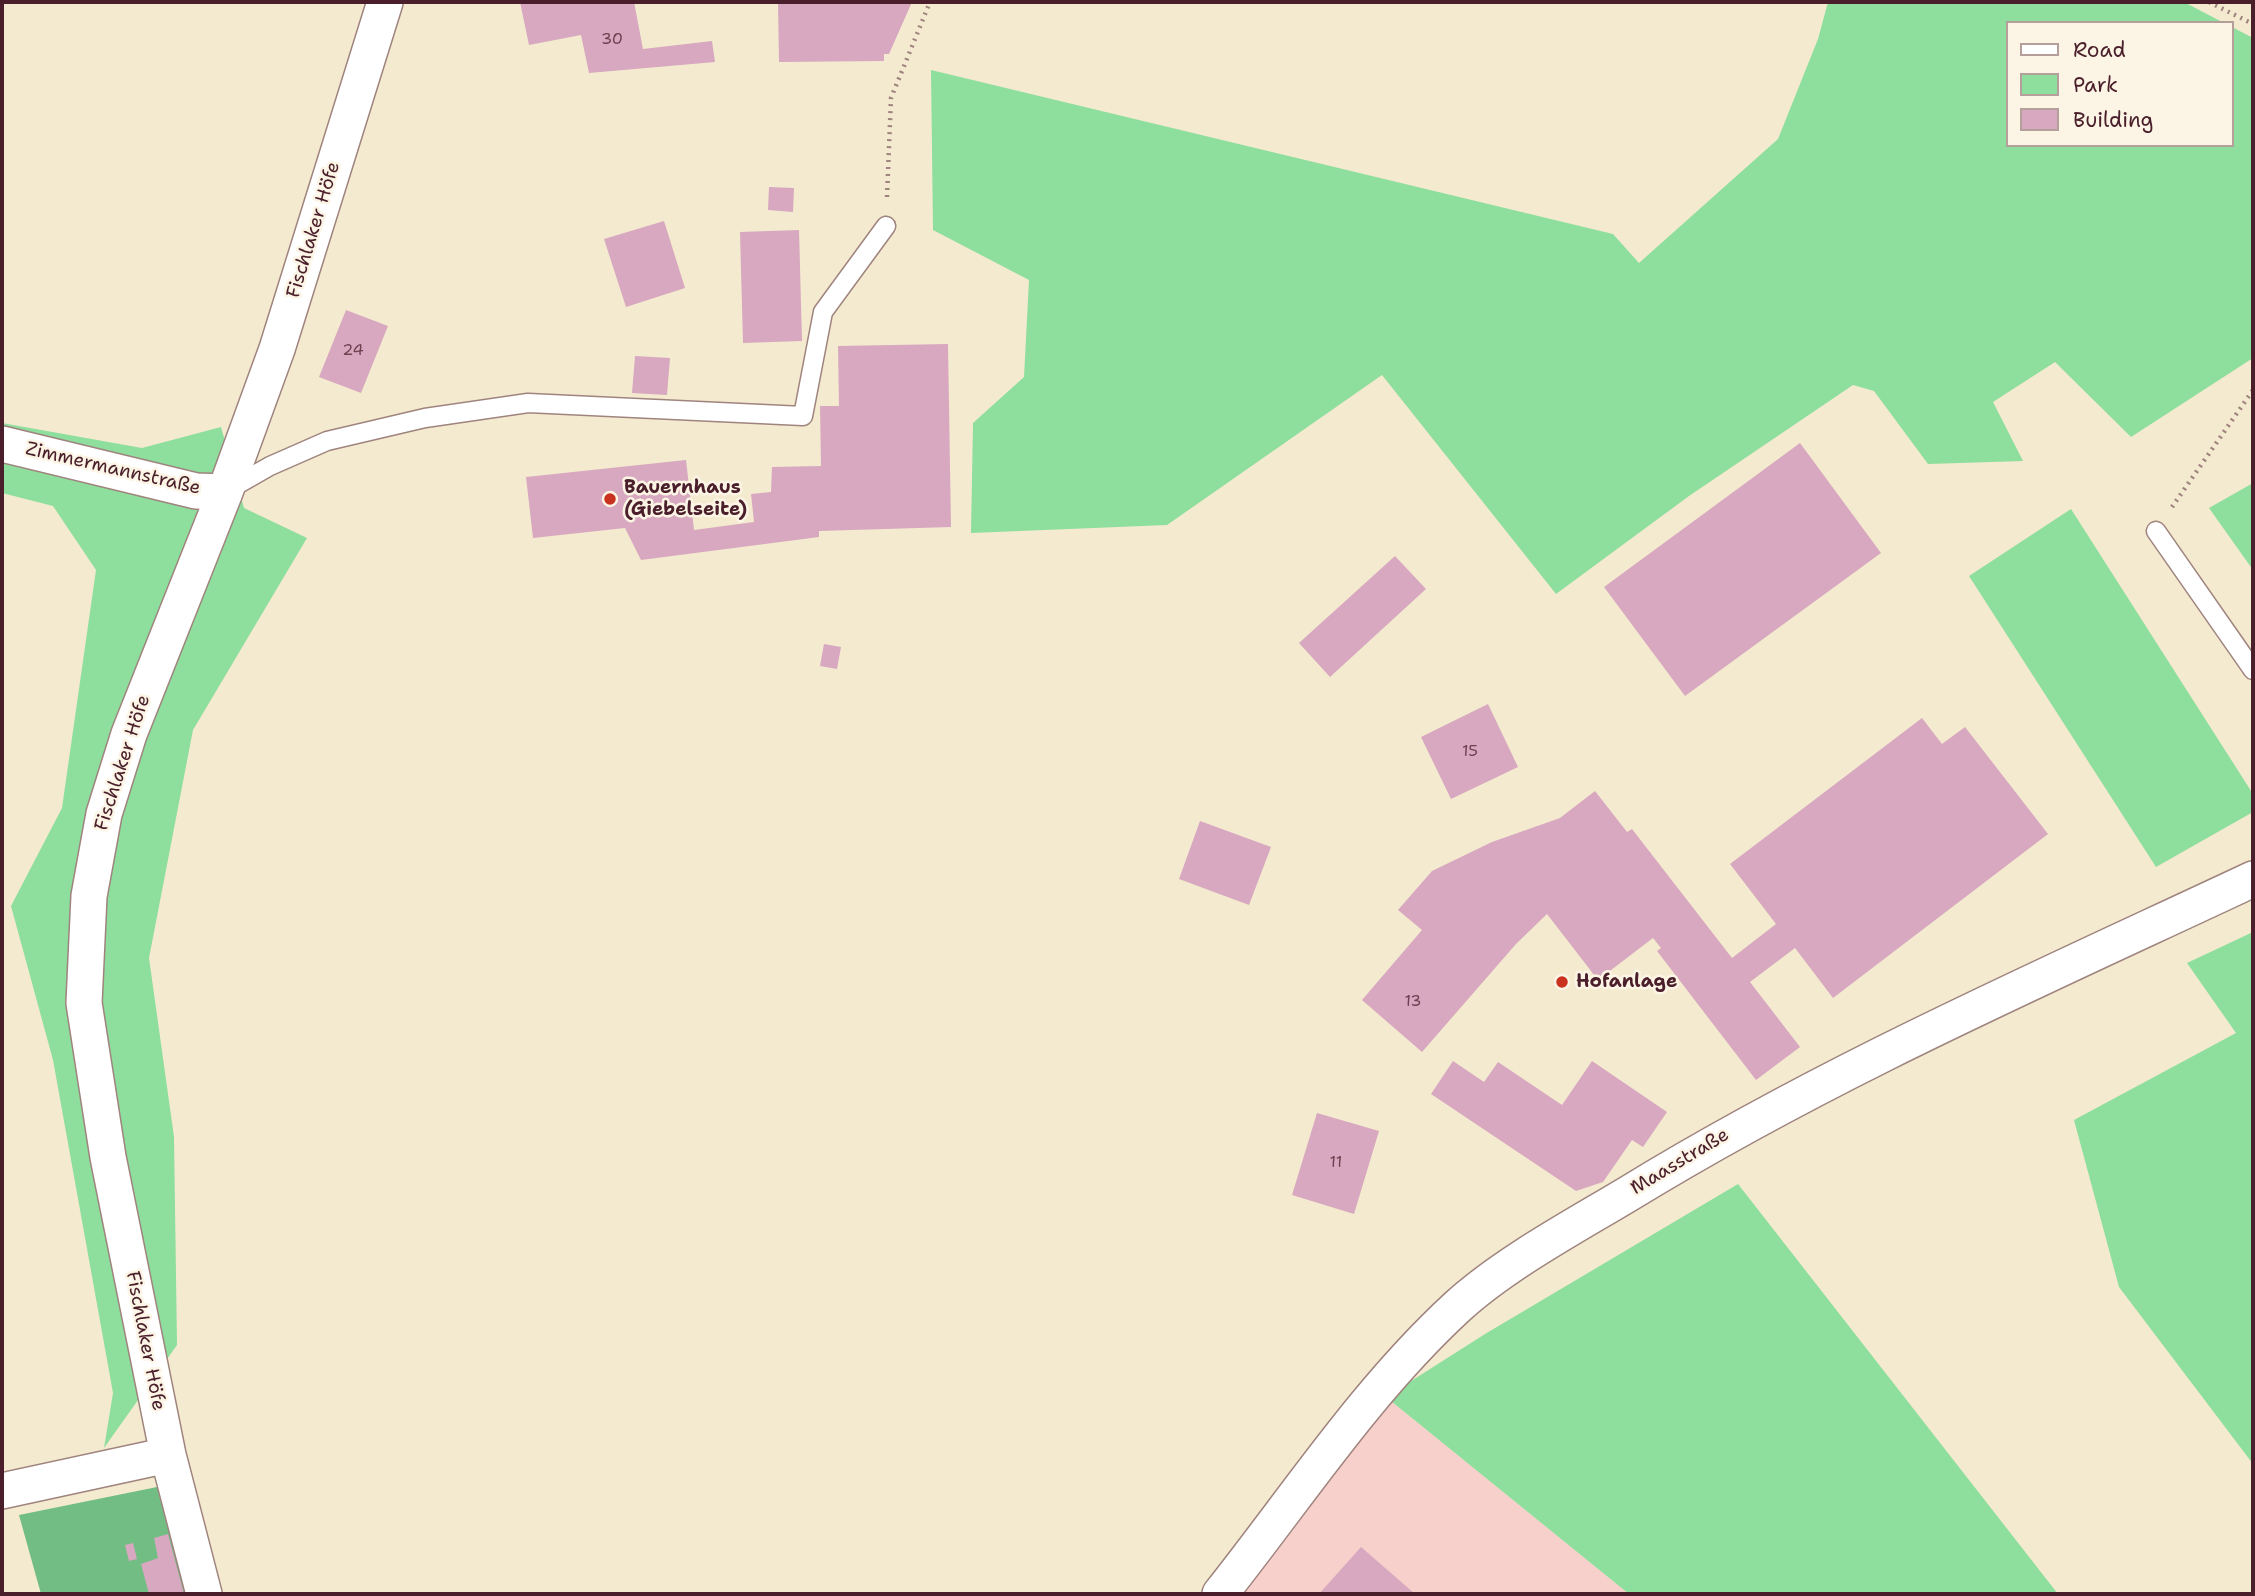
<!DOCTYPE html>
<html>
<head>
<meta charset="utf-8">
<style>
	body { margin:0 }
	#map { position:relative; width:2255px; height:1596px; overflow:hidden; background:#f4ead0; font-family:"Shantell Sans",sans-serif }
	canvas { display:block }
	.frame { position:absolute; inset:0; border:4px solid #4a1f2b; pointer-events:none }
	.legend { position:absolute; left:2006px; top:21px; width:228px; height:126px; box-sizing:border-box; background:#fcf5e5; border:2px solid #b59f9b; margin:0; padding:9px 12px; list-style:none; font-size:21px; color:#4a1f2b }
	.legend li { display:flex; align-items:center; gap:14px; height:35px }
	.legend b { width:35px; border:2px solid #b59f9b }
</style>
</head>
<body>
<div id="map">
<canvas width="2255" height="1596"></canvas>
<div class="frame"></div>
<ul class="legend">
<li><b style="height:9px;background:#fff"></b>Road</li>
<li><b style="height:19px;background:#8ede9d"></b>Park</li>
<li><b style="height:19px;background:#d7a8bf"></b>Building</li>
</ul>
</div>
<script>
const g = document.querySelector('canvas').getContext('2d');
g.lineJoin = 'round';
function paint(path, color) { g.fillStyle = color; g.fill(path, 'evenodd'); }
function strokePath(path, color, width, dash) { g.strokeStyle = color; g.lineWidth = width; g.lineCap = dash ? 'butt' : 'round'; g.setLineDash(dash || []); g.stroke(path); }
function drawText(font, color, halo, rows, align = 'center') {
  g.font = font + ' "Shantell Sans",sans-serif'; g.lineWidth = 5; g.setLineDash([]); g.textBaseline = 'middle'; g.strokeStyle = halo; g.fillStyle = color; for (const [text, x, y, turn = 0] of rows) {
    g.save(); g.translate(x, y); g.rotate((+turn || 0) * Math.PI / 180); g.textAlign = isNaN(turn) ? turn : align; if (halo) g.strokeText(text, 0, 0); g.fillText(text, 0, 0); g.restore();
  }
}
const built = new Path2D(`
	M1386,1397L1629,1594H1231Z`);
const green = new Path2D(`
	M1828,2H2184L2224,23H2008V145H2232V27L2253,38V358L2131,437L2055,362L1993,402L2023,461L1928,464L1874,391L1853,385L1689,496L1556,594L1382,375L1167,525L971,533L973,423L1024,377L1029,280L933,230L931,70L1613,234L1639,263L1778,139L1818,39Z
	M2,423L142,448L221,427L244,508L307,538L193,730L149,958L174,1137L177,1345L104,1448L113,1393L53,1060L11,906L62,808L96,570L53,506L2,493Z
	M2253,483V570L2209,508Z
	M2071,509L2253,794V812L2156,867L1969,576Z
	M2253,932V1464L2119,1287L2074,1120L2236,1033L2187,963Z
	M1738,1184L2058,1594H1629L1386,1397L1485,1334Z`);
const forest = new Path2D(`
	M157,1487L186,1594H41L19,1515Z`);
const building = new Path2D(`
	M520,2H634L643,49L712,41L715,62L589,73L581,35L529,45Z
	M778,2H912L889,54H884V61L779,62Z
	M769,187L794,188L793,212L768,210Z
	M664,221L685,288L626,307L604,239Z
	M799,230L802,341L743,343L740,232Z
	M346,310L388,326L361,393L319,377Z
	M948,344L951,527L819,531V537L641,560L625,528L533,538L526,477L686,460L694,530L754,522L751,494L771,492L772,467L821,466L820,406H839L838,346Z
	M635,356L670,358L667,395L632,393Z
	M1800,443L1881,553L1685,696L1604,587Z
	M1395,556L1426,589L1330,677L1299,643Z
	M824,644L841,647L837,669L820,666Z
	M1488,704L1518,767L1451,799L1421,737Z
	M1922,718L1942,744L1965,727L2048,834L1833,998L1795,948L1750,982L1800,1047L1756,1080L1657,951L1661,948L1653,938L1598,980L1547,914L1516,944L1422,1052L1362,1000L1422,930L1398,910L1432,871L1492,842L1560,818L1595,791L1627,832L1632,829L1732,958L1776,924L1730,864Z
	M1200,821L1271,847L1249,905L1179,879Z
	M1453,1061L1484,1082L1498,1062L1562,1105L1592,1061L1667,1112L1643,1147L1632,1140L1603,1182L1576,1191L1431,1094Z
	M1317,1113L1379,1131L1354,1214L1292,1195Z
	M168,1534L184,1594H149L141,1564L158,1558L154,1538Z
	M133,1543L137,1559L129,1561L125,1545Z
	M1361,1547L1415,1594H1319Z`);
const path = new Path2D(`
	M2209,2L2253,24
	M887,197L891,98L930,2
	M2172,507L2253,390`);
const service = new Path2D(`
	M228,490L270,466L327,441L425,418L528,403L803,416L823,312L886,226
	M2156,531L2253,670`);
const minor = new Path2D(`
	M2,444L196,491L225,492
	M2,1491L168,1455
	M204,1594L168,1455L108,1157L84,1003L89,896L104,814L129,734L225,492L277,349L385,2
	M1220,1594C1297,1497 1365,1392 1457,1307C1504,1264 1573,1227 1628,1194C1827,1072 2042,978 2253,879`);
const markers = [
	[610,499,7,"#c8321e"],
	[1562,982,7,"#c8321e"]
];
const numberNames = [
	["30",612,40],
	["24",353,351],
	["15",1470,752],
	["13",1413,1002],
	["11",1336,1163]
];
const streetNames = [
	["Fischlaker Höfe",314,230,-73],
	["Zimmermannstraße",113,469,13],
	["Fischlaker Höfe",123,763,-72],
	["Maasstraße",1680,1162,-31],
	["Fischlaker Höfe",145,1341,79]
];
const poiNames = [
	["Bauernhaus",624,488],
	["(Giebelseite)",624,510],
	["Hofanlage",1576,982]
];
paint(built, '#f7d0cb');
paint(green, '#8ede9d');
paint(forest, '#72bd84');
paint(building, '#d7a8bf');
strokePath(service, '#9f847e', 21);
strokePath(minor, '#9f847e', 38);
strokePath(path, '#9f847e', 4.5, [2, 5]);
strokePath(service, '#fff', 18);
strokePath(minor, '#fff', 35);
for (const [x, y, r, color] of markers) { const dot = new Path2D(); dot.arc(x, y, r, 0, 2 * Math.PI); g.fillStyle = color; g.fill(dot); strokePath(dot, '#fcf5e5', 2.5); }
drawText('16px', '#6d4150', null, numberNames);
drawText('19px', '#4a1f2b', '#fcf5e5', streetNames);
drawText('bold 19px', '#4a1f2b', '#fcf5e5', poiNames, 'left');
</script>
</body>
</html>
